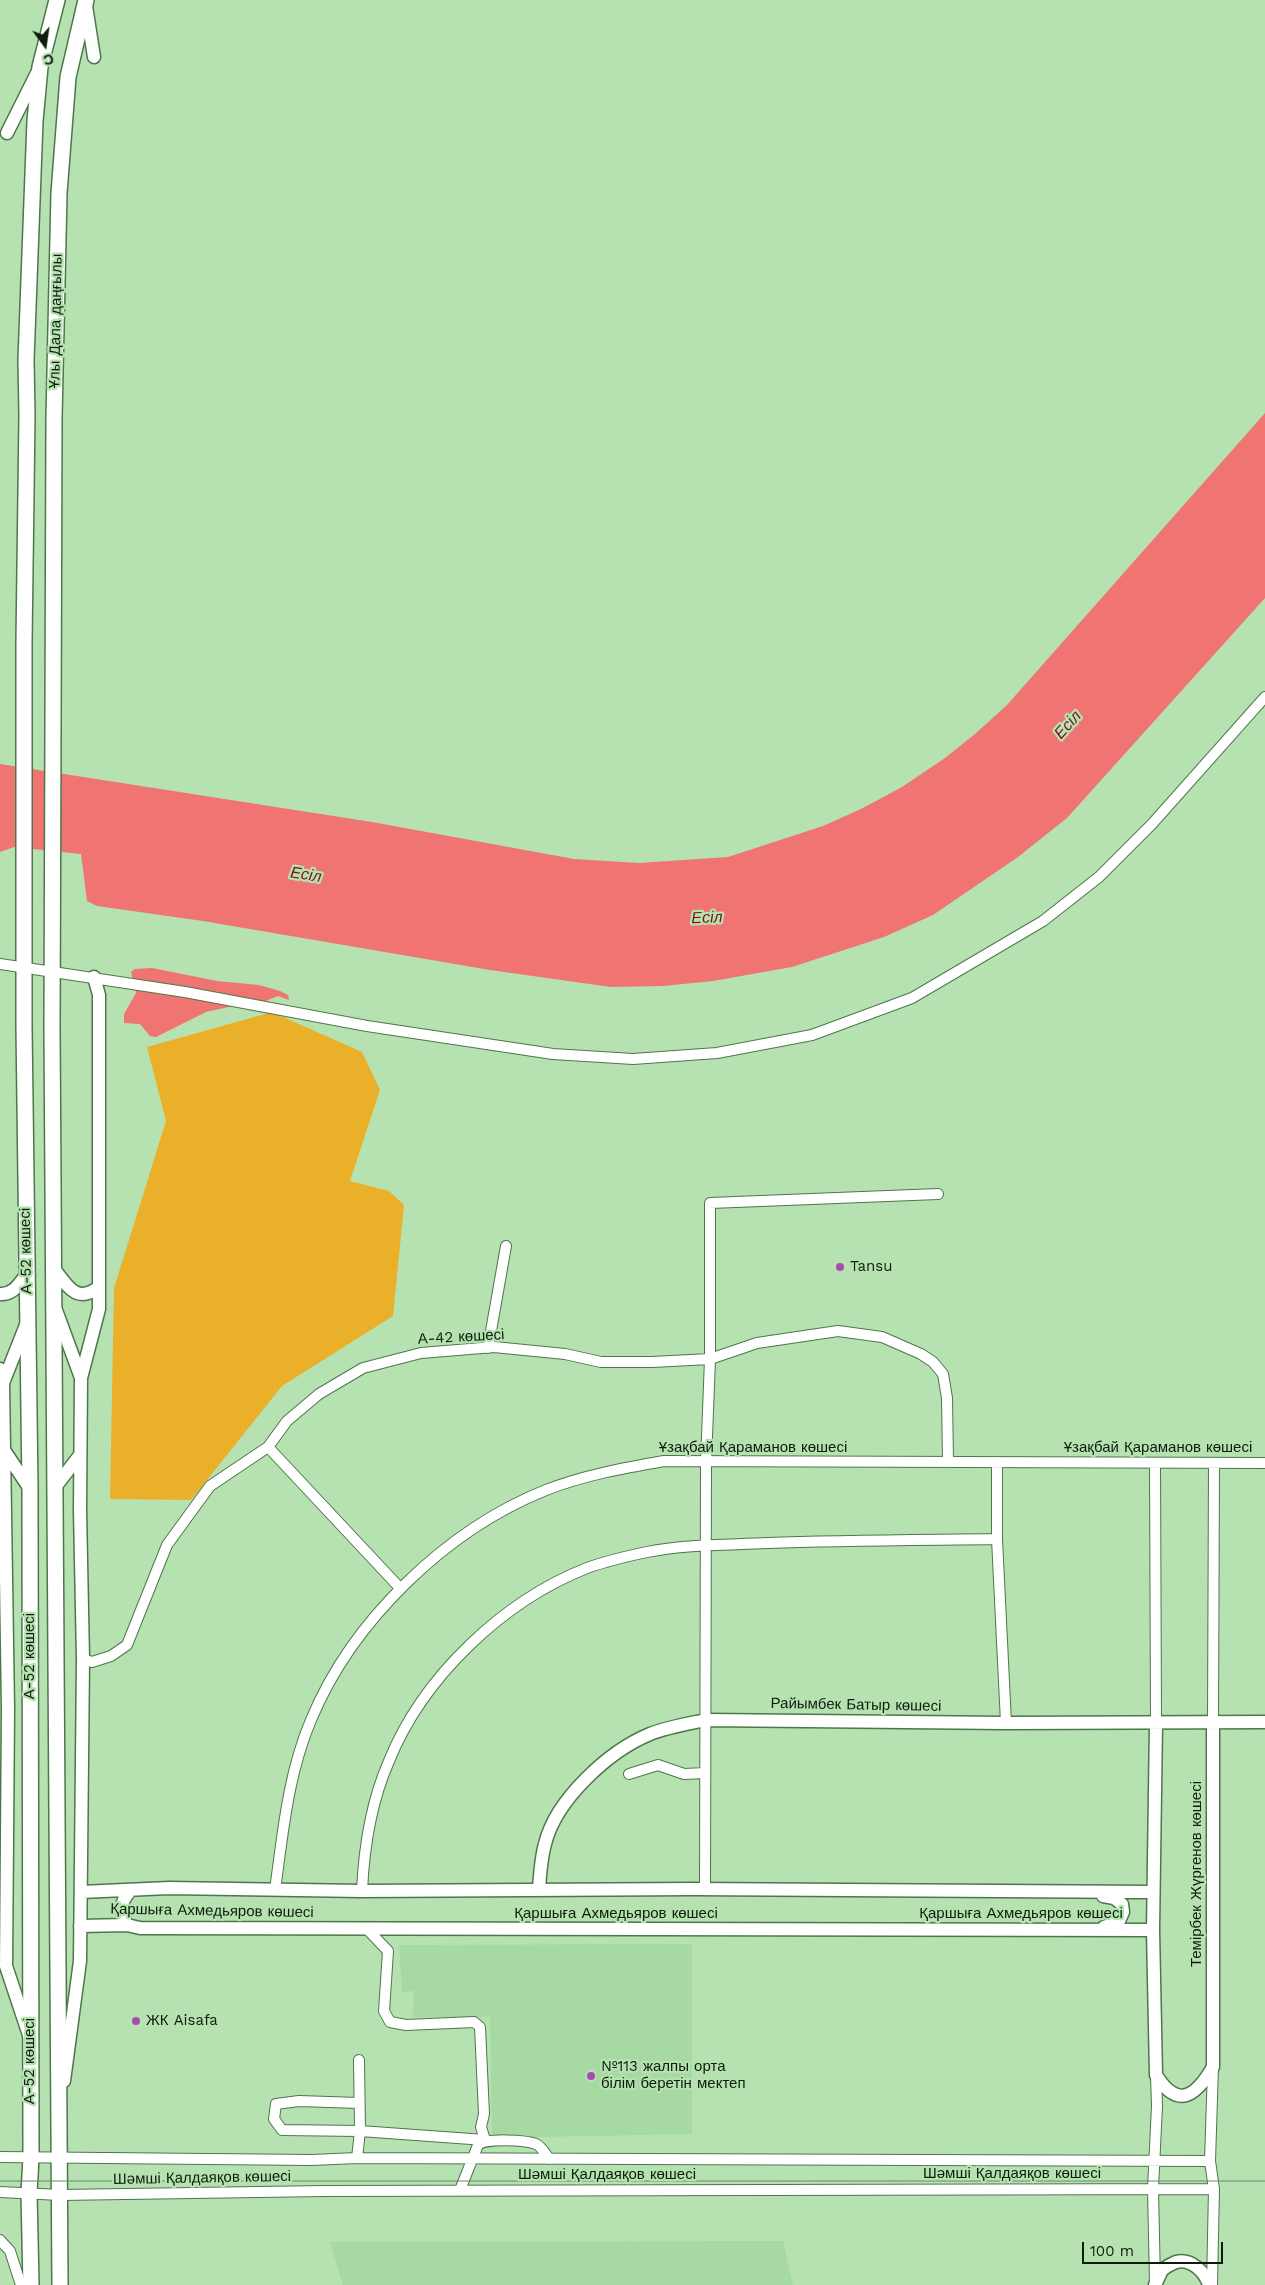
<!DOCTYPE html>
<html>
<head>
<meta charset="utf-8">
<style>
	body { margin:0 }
	#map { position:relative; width:1265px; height:2285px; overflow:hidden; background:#b6e2b1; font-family:"Work Sans",sans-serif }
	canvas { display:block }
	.north { position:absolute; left:20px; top:20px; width:50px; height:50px; -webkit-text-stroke:4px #b6e2b1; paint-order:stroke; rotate:166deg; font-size:14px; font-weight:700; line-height:20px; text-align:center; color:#0d1d0c }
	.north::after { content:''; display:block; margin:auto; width:18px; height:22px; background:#0d1d0c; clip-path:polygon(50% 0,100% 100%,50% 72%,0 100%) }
	.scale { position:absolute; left:1082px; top:2242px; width:141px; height:22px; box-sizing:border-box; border:2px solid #0d1d0c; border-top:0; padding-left:6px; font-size:15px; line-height:18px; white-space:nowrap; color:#0d1d0c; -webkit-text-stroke:4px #b6e2b1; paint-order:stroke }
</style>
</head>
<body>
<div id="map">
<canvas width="1265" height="2285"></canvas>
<div class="north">С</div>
<div class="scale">100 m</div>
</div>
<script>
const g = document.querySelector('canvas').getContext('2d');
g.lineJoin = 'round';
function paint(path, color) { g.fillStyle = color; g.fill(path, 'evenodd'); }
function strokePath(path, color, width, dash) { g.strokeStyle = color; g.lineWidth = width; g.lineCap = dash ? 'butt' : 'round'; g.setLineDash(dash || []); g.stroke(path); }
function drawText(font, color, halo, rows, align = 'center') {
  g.font = font + ' "Work Sans",sans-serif'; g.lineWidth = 4.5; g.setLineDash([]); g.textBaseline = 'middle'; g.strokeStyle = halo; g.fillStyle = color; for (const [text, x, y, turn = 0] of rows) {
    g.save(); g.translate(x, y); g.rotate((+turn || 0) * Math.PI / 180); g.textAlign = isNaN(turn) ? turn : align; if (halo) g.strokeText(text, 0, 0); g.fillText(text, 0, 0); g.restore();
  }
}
const built = new Path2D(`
	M692,1944V2134L492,2138L490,2017H413L414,1991L402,1992L399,1945Z
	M783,2241L793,2285H343L330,2242Z`);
const green = new Path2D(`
	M272,1012L362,1052L380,1090L350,1181L389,1191L404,1205L393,1316L282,1386L191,1500L110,1499L114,1288L166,1121L147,1047Z`);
const water = new Path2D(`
	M1265,413V598L1067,818L1018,857L933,915L884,937L792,967L713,981L663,986L611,987L490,970L203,921L97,906L87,901L81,854L14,847L0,852V764L372,822L574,859L639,863L728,857L823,826L861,809L902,787L945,758L975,734L1007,705Z
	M152,968L217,981L259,985L280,991L288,995L289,1000L278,996L263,1002H251L206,1012L156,1037L150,1036L140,1024L124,1023V1014L136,993L131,972L135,969Z`);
const minor = new Path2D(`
	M0,964L185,992L367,1026L553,1054L633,1059L717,1053L812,1035L912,998L1043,921L1099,877L1152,824L1265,697
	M488,1348L506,1246
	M268,1447L400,1588
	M997,1462V1539L1006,1723
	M1155,1463L1156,1723
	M83,1659L92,1662L111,1656L127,1645L167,1545L210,1486L268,1447L287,1421L319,1394L363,1368L421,1353L494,1347L565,1354L601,1362H652L710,1359L757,1343L838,1331L882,1337L921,1354L933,1362L943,1374L947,1398L948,1461
	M1213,1723L1214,1463
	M629,1774L658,1765L684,1774L705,1773
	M705,1889L706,1462L710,1359V1203L938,1194
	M275,1890C283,1832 288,1774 311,1720C352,1621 446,1530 546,1490C584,1475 624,1468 664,1461L1265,1463
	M362,1891C364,1846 371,1802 389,1761C423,1677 503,1601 587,1568C606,1561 628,1556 647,1552C686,1544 728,1545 768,1543C844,1540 921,1540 997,1539
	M359,2060L360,2131L282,2130L274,2119L276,2104L299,2101L359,2103
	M0,2157L312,2160L357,2158L1210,2161
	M357,2158L360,2131L485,2140L481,2127L484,2114L480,2027L474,2022L406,2025L390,2022L384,2011L388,1951L368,1930
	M460,2190L478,2145C485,2138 526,2140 536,2144C542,2147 545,2153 549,2159
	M0,2192L60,2195L324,2191L1214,2189
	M0,2240L10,2251L21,2285
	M1155,2284L1153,2188L1157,2106L1156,2075
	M1212,2285L1214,2189L1210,2161L1213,2067`);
const tertiary = new Path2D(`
	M86,6L94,57
	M7,133L38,71
	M55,1270C68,1287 77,1304 99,1287
	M0,1294C13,1295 19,1284 26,1275
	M56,1310L81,1378
	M0,1369L3,1383L8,1709L6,1966L29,2035
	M3,1383L26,1325
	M4,1450L30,1489
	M56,1486L80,1455
	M1156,1723L1153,1930L1156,2075C1178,2110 1196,2096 1213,2067V1723
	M539,1889C540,1874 541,1858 545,1844C556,1799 609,1751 650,1734C668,1727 687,1724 706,1720L1006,1723L1265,1722
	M81,1892L169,1888L362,1891L693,1889L1153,1892
	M1103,1896L1114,1898L1122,1904L1123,1912L1119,1921L1104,1927
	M127,1925C120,1910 119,1904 130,1891
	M80,1926L127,1925L140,1928L1153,1930
	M64,2081L80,1961L83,1659L80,1510L81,1378L99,1309V995L94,977
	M1155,2285L1162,2270C1166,2267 1171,2264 1176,2262C1191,2258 1205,2272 1209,2285`);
const secondary = new Path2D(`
	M31,2285L29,2193L31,2158L30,1489L24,1026V643L27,415L26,360L35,121L40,67L57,0
	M60,2285L52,1028L54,418L59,193L68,77L86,0`);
const tram = new Path2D(`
	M0,2181H1265`);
const markers = [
	[840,1267,5,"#a74ab4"],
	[136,2021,5,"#a74ab4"],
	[591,2076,5,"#a74ab4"]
];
const streetNames = [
	["Ұлы Дала даңғылы",56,321,-89],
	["А-52 көшесі",26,1251,-91],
	["А-42 көшесі",461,1337,-3],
	["Ұзақбай Қараманов көшесі",753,1448],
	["Ұзақбай Қараманов көшесі",1158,1448],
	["А-52 көшесі",30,1656,-90],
	["Райымбек Батыр көшесі",856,1705,1],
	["Темірбек Жүргенов көшесі",1197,1874,-90],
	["Қаршыға Ахмедьяров көшесі",212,1911,1],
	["Қаршыға Ахмедьяров көшесі",616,1914],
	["Қаршыға Ахмедьяров көшесі",1021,1914],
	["А-52 көшесі",30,2061,-90],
	["Шәмші Қалдаяқов көшесі",1012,2174],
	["Шәмші Қалдаяқов көшесі",607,2175],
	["Шәмші Қалдаяқов көшесі",202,2178,-1]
];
const poiNames = [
	["Tansu",850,1267],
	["ЖК Aisafa",146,2021],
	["№113 жалпы орта",601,2067],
	["білім беретін мектеп",601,2084]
];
const waterNames = [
	["Есіл",1068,725,-48],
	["Есіл",306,875,9],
	["Есіл",707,918,-2]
];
paint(built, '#a7d9a3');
paint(green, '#ebb029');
paint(water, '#ef7472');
strokePath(minor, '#4e764b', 12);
strokePath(tertiary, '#4e764b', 15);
strokePath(secondary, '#4e764b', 18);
strokePath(minor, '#fff', 10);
strokePath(tertiary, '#fff', 12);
strokePath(secondary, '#fff', 15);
strokePath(tram, '#698866', 1);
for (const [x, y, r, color] of markers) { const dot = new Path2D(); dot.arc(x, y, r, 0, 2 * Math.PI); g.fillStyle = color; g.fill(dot); strokePath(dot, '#b6e2b1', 2); }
drawText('15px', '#0d1d0c', '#b6e2b1', streetNames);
drawText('15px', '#0d1d0c', '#b6e2b1', poiNames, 'left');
drawText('italic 16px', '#820f1d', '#b6e2b1', waterNames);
</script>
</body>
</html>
